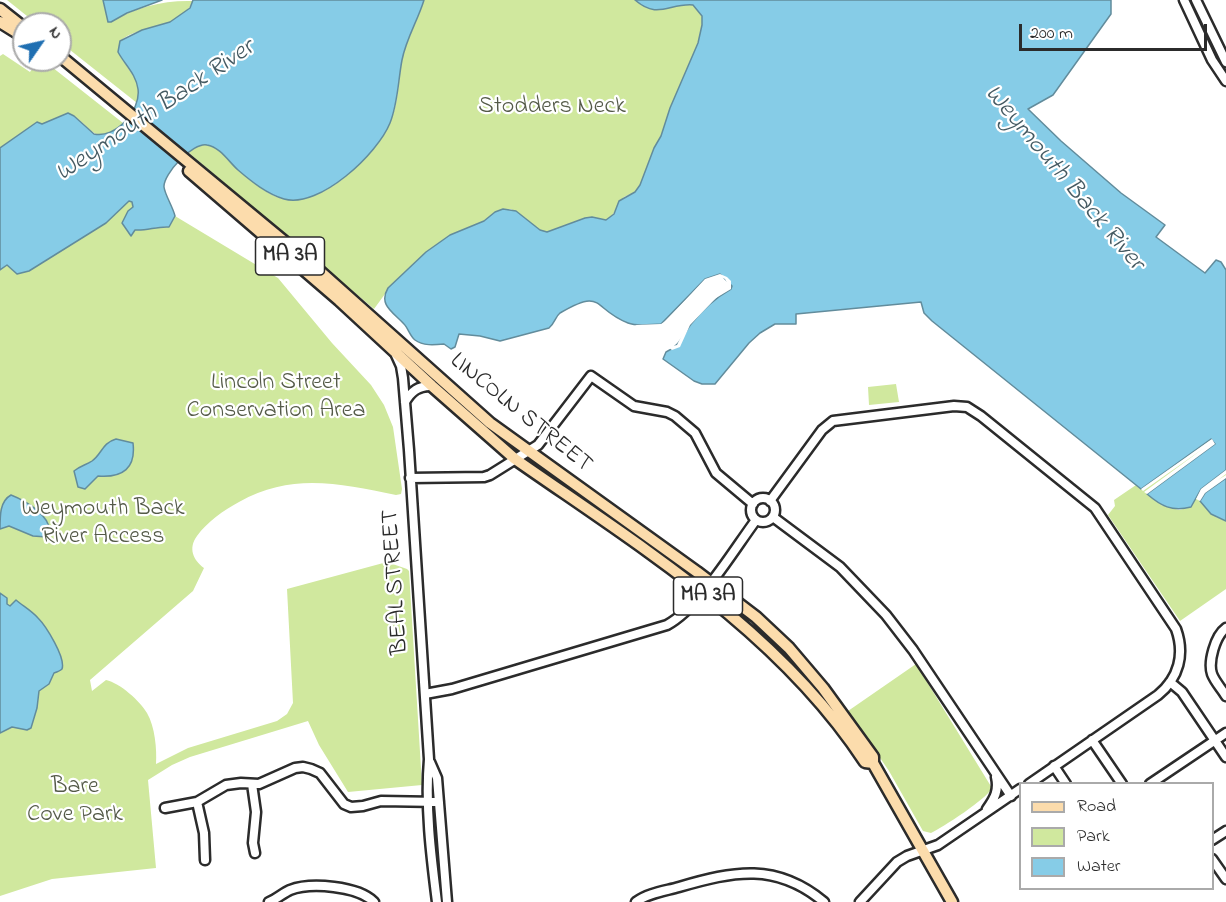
<!DOCTYPE html>
<html>
<head>
<meta charset="utf-8">
<style>
	body { margin:0 }
	#map { position:relative; width:1226px; height:902px; overflow:hidden; background:#fff; font-family:"Indie Flower",sans-serif }
	canvas { display:block }
	.legend { position:absolute; left:1019px; top:782px; width:195px; height:108px; box-sizing:border-box; background:#fff; border:2px solid #aaa; margin:0; padding:8px 10px; list-style:none; font-size:18px; color:#2b2b2b }
	.legend li { display:flex; align-items:center; gap:12px; height:30px }
	.legend b { width:30px; border:2px solid #aaa }
	.north { position:absolute; left:12px; top:12px; width:60px; height:60px; box-sizing:border-box; background:#fff; border:2px solid #aaa; border-radius:50%; rotate:56deg; font-size:16px; font-weight:700; line-height:24px; text-align:center; color:#2b2b2b }
	.north::after { content:''; display:block; margin:auto; width:21px; height:27px; background:#1f6fb2; clip-path:polygon(50% 0,100% 100%,50% 72%,0 100%) }
	.scale { position:absolute; left:1019px; top:24px; width:188px; height:27px; box-sizing:border-box; border:3px solid #2b2b2b; border-top:0; padding-left:8px; font-size:18px; line-height:21px; white-space:nowrap; color:#2b2b2b; -webkit-text-stroke:4px #fff; paint-order:stroke }
</style>
</head>
<body>
<div id="map">
<canvas width="1226" height="902"></canvas>
<ul class="legend">
<li><b style="height:8px;background:#fcdcac"></b>Road</li>
<li><b style="height:16px;background:#d0e89e"></b>Park</li>
<li><b style="height:16px;background:#86cce7"></b>Water</li>
</ul>
<div class="north">N</div>
<div class="scale">200 m</div>
</div>
<script>
const g = document.querySelector('canvas').getContext('2d');
g.lineJoin = 'round';
function paint(path, color) { g.fillStyle = color; g.fill(path, 'evenodd'); }
function strokePath(path, color, width, dash) { g.strokeStyle = color; g.lineWidth = width; g.lineCap = dash ? 'butt' : 'round'; g.setLineDash(dash || []); g.stroke(path); }
function drawText(font, color, halo, rows, align = 'center') {
  g.font = font + ' "Indie Flower",sans-serif'; g.lineWidth = 4.5; g.setLineDash([]); g.textBaseline = 'middle'; g.strokeStyle = halo; g.fillStyle = color; for (const [text, x, y, turn = 0] of rows) {
    g.save(); g.translate(x, y); g.rotate((+turn || 0) * Math.PI / 180); g.textAlign = isNaN(turn) ? turn : align; if (halo) g.strokeText(text, 0, 0); g.fillText(text, 0, 0); g.restore();
  }
}
const green = new Path2D(`
	M7,0H103L108,22H111C136,7 164,0 193,1C180,31 141,23 120,41V56L136,80L139,91L137,103L60,42V24H37Z
	M424,0H635C652,15 674,3 694,5L702,16V25L698,43L670,108L661,136L654,148L640,185L635,192L624,197L611,217L606,220L596,218L577,221L547,232L540,230L511,209H503L495,212L484,221L450,235L426,252L393,283L374,309L189,153C193,147 201,142 209,145C223,149 247,178 261,188C269,194 281,200 290,200C329,201 371,158 388,126C399,107 398,81 402,60C407,39 418,20 424,0Z
	M3,54L30,72L38,60H43L123,123C92,150 93,124 68,113L42,124L37,122L0,148V56Z
	M129,201L132,202L133,207L126,229L131,236L135,230C147,231 157,226 168,227L175,216L278,278L332,343L371,385L384,405L393,427L402,489L401,494L396,495C340,484 293,472 239,502C224,510 207,522 197,536C188,548 193,560 204,568L193,591L90,680L92,691L106,680C120,683 140,701 147,713C155,727 157,749 156,764L188,748L277,721L287,714L293,703L287,589L387,562L407,569L409,571L422,785L348,792L319,745L308,721L190,757L172,765L148,780L156,868L52,879L0,896V733L12,727L26,730L31,728L37,708L39,691L49,684L54,673C57,672 60,671 62,668C66,658 45,625 37,617C31,611 20,607 12,604L10,607L7,605V598L0,593V270L7,265L17,274L29,271L106,223Z
	M896,384L899,402L869,405L868,387Z
	M1212,439L1161,505L1179,510L1191,507L1201,489L1226,470V478L1205,493L1216,517L1226,521V589L1180,621L1108,515L1115,506L1114,500L1136,485L1141,489Z
	M916,664L992,788C988,798 942,828 931,833L923,831L889,771L848,711Z`);
const water = new Path2D(`
	M103,0H162L127,13L111,22H108Z
	M193,0H424C418,20 406,39 402,60C398,81 398,103 390,123C378,153 320,209 284,199C267,194 252,182 238,170C229,162 220,147 207,145C193,142 163,174 164,187C165,195 173,207 175,216L169,227C157,226 147,231 135,230L131,236L122,223L128,211L133,207L132,202L129,201L106,223L29,271L17,274L7,265L0,270V148L37,122L42,124L68,113L74,116L94,134C115,139 141,111 138,89C136,74 125,65 118,52L120,41L142,30L170,22L190,8Z
	M635,0H1111V14L1053,95L1028,109L1061,141L1121,193L1165,225L1156,237L1205,273L1216,260L1221,262L1226,270V470L1201,489L1191,507C1172,512 1161,506 1147,494L1215,444L1211,439L1141,489L932,321L924,313L921,302L796,314V324H775L760,333L749,343L715,384H702L694,381L663,359L666,352C680,346 682,336 691,324C702,310 715,298 731,289L732,286L720,274L705,279L661,324C651,324 638,327 628,323C592,309 604,287 560,313C555,317 555,323 549,328L500,341L480,336L459,334L455,347L451,349L444,344C434,345 423,346 415,340C410,336 408,328 404,324C393,312 378,305 388,288L426,252L450,235L484,221L495,212L503,209L516,211L540,230L547,232L585,218L592,217L606,220L614,214L619,201L635,192L640,185L654,148L661,136L670,108L698,43L702,25V16L693,5C669,3 658,20 635,0Z
	M116,439L133,443C136,468 123,478 98,476L85,489L78,487L74,471C80,466 86,465 92,461C102,454 102,443 116,439Z
	M1226,478V521L1211,514L1200,501L1205,493Z
	M11,495C24,500 58,519 47,537L33,536L9,526L0,529C0,515 0,501 11,495Z
	M0,593L7,598V604L10,606L16,600C23,606 32,611 38,618C46,626 66,658 62,669C60,671 57,672 54,673L49,684L39,691L37,708L31,728L27,730L12,727L0,733Z`);
const pier = new Path2D(`
	M720,274L727,277L731,281V289L716,298L690,325L680,347L672,350L668,347L677,345L687,324L713,296L729,287L725,279L720,277L706,281L681,310L663,326L640,328L635,325L661,324L666,321L705,279Z
	M1212,439L1215,444L1147,494L1144,492L1204,448L1143,491L1141,489Z
	M1226,470V474L1218,480L1226,475V478L1205,493L1200,501L1196,499L1201,489Z`);
const minor = new Path2D(`
	M1184,0L1212,60L1226,81
	M1196,0L1226,62
	M396,355L401,366L403,378L409,450L429,759C425,806 431,855 437,902
	M405,402C411,391 419,385 432,386
	M410,478L484,477L490,475L538,445L591,376L634,406L667,412L675,416L695,433L716,473L753,504
	M751 510a12 12 0 1 1 24 0a12 12 0 1 1-24 0Z
	M770,501L822,430L833,421L954,406L967,407L981,416L1095,508L1176,629C1185,654 1179,678 1158,695L1029,784
	M773,517L840,567L886,615L913,650L1011,796
	M1226,628C1215,636 1208,662 1212,674C1215,682 1222,689 1226,696
	M1170,682L1182,692L1226,757
	M425,694L452,689L667,625C700,607 733,551 756,520
	M1092,740L1122,784
	M430,762L437,778L447,902
	M1054,766L1066,784
	M252,784L256,812L253,843L255,853
	M1150,784L1226,733
	M197,802L204,833L205,860
	M165,808L197,802L226,785L241,783L259,784L295,768L303,767L311,769L320,773L344,804L351,807L363,806L381,801L439,802
	M987,809C995,798 999,790 996,777
	M1212,840L1226,831
	M1212,859L1226,879
	M269,902C277,899 283,893 290,890C311,882 358,886 374,902
	M636,902C648,893 665,891 679,887C734,871 776,862 824,902
	M860,902L897,862L907,856L938,845L1020,789`);
const major = new Path2D(`
	M0,9L24,28
	M0,22L24,37
	M60,56L315,267L490,423L697,572L756,617L789,648L823,688L873,757V763L952,902
	M189,171L339,300L432,386L515,459C641,547 779,631 865,762L873,763`);
const shields = [
	[290,256,69],
	[708,596,69]
];
const shieldNames = [
	["MA 3A",290,256],
	["MA 3A",708,596]
];
const parkNames = [
	["Stodders Neck",552,108],
	["Lincoln Street",276,384],
	["Conservation Area",276,412],
	["Weymouth Back",103,510],
	["River Access",103,538],
	["Bare",75,788],
	["Cove Park",75,816]
];
const streetNames = [
	["LINCOLN STREET",520,414,39],
	["BEAL STREET",397,582,-94]
];
const waterNames = [
	["Weymouth Back River",156,112,-34],
	["Weymouth Back River",1063,179,50]
];
paint(green, '#d0e89e');
paint(water, '#86cce7');
strokePath(water, '#628c9c', 1.5);
paint(pier, '#fff');
strokePath(minor, '#2b2b2b', 13);
strokePath(major, '#2b2b2b', 15);
strokePath(minor, '#fff', 8);
strokePath(major, '#fcdcac', 10);
for (const [x, y, w] of shields) { const box = new Path2D(); box.roundRect(x - w / 2, y - 19, w, 38, 4.5); g.fillStyle = '#fff'; g.fill(box); strokePath(box, '#2b2b2b', 1.5); }
drawText('bold 22px', '#2b2b2b', null, shieldNames);
drawText('24px', '#545a48', '#fff', parkNames);
drawText('24px', '#2b2b2b', '#fff', streetNames);
drawText('italic 26px', '#465b63', '#fff', waterNames);
</script>
</body>
</html>
